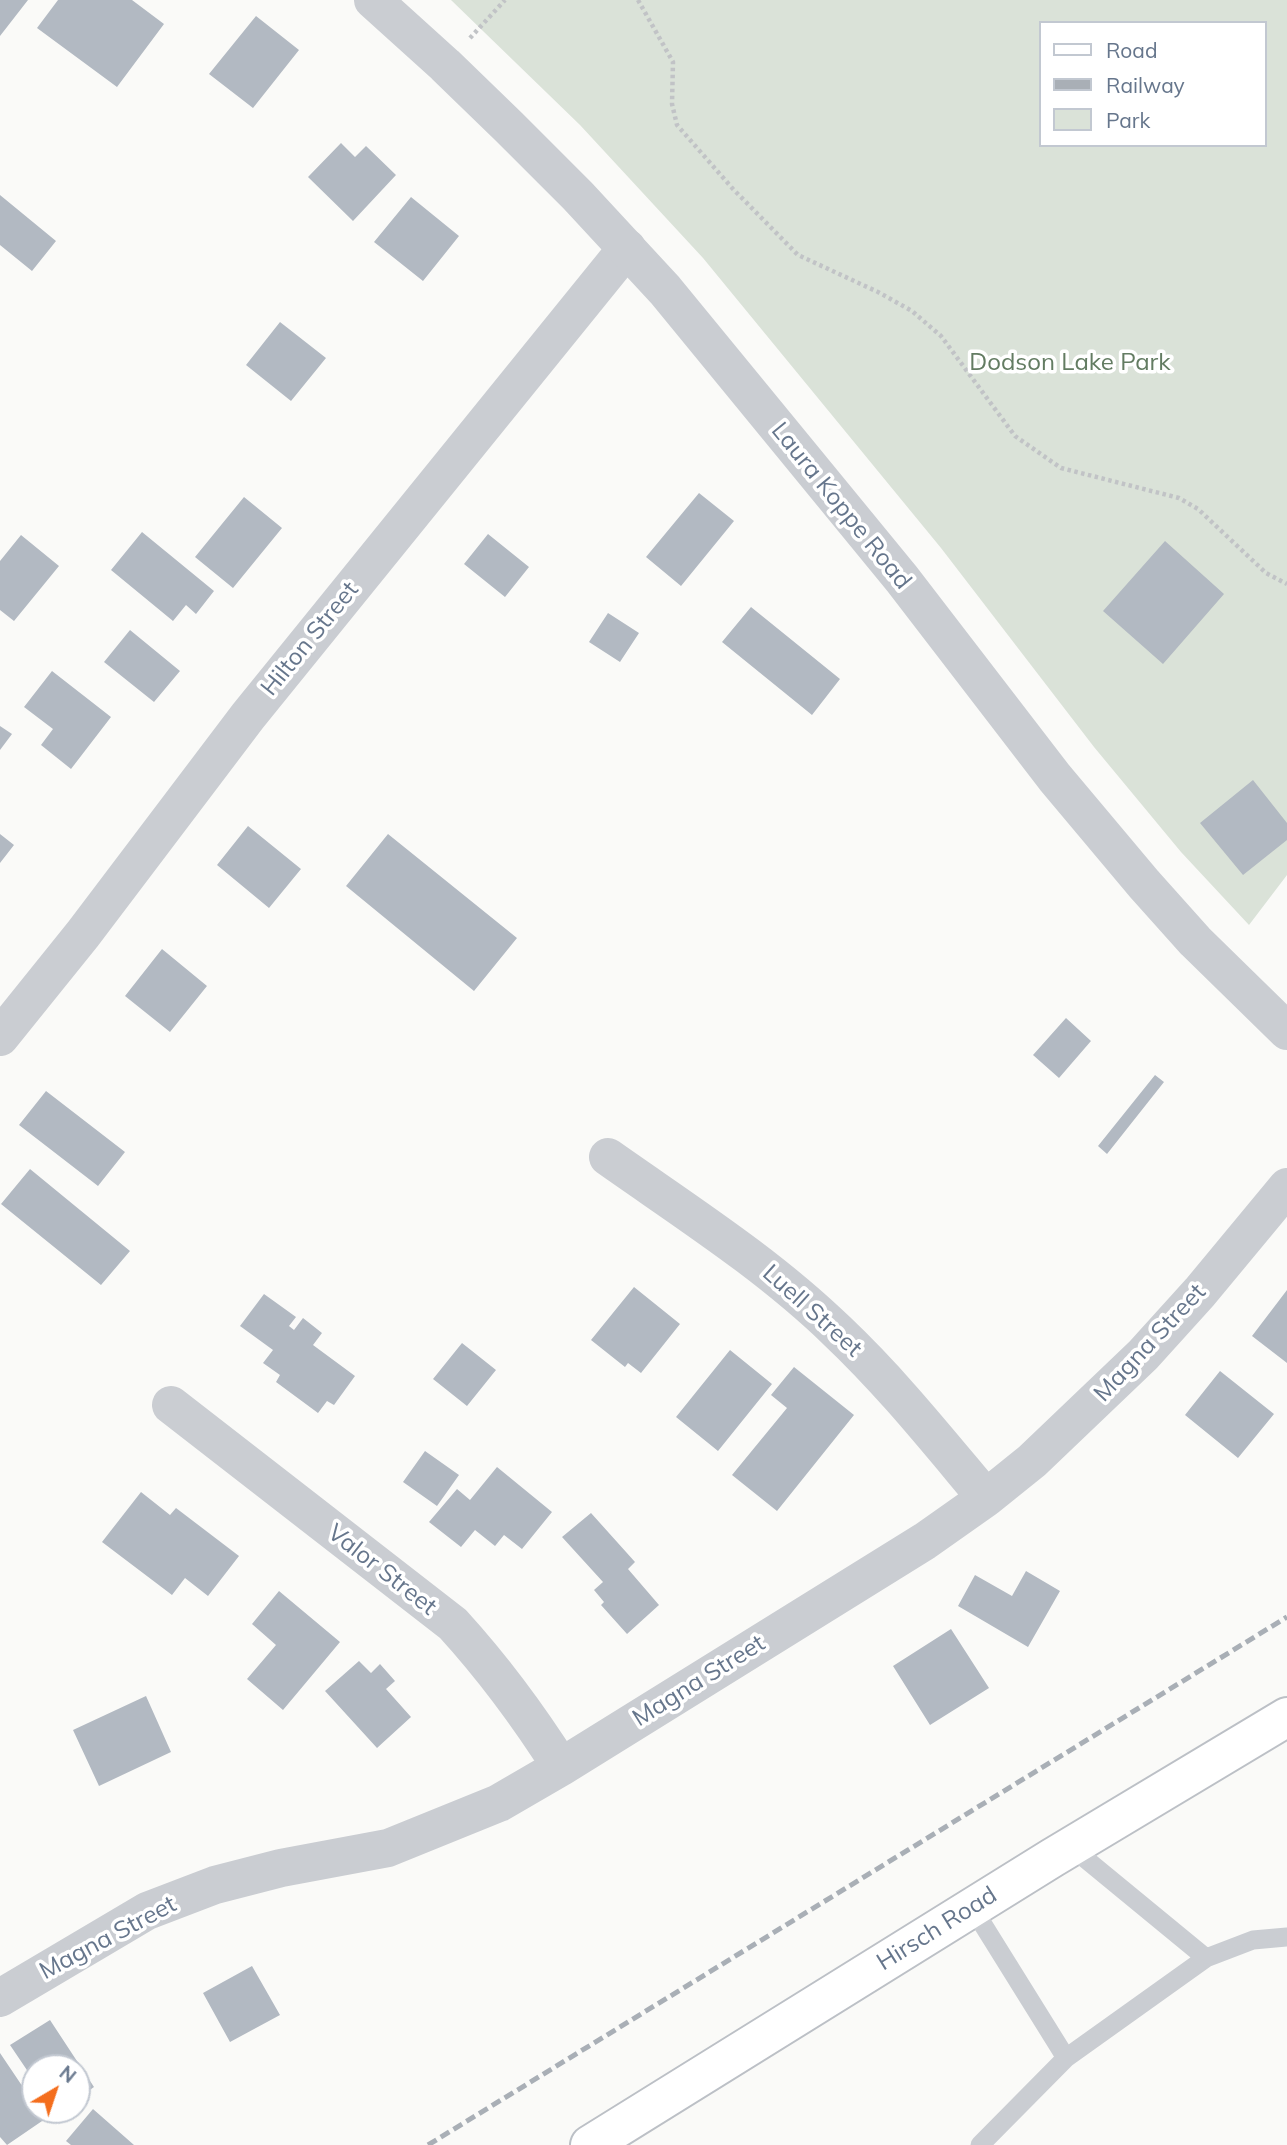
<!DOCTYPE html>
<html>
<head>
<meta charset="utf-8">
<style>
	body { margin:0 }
	#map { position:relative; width:1287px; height:2145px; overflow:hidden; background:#fafaf8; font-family:Mulish,sans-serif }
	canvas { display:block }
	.legend { position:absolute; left:1039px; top:21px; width:228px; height:126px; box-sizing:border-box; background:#fff; border:2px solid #c2c8d1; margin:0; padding:9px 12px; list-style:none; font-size:21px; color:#66768c }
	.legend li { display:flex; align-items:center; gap:14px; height:35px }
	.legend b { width:35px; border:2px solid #c2c8d1 }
	.north { position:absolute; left:21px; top:2054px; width:70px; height:70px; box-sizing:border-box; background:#fff; border:2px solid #c2c8d1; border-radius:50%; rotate:39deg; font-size:19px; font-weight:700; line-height:28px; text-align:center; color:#66768c }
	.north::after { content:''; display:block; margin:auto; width:24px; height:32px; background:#f46e1d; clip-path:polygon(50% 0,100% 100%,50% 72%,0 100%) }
</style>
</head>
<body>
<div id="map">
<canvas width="1287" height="2145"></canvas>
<ul class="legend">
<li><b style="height:9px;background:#fff"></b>Road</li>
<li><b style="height:9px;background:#a9afb6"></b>Railway</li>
<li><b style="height:19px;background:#dae2d8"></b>Park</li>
</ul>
<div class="north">N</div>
</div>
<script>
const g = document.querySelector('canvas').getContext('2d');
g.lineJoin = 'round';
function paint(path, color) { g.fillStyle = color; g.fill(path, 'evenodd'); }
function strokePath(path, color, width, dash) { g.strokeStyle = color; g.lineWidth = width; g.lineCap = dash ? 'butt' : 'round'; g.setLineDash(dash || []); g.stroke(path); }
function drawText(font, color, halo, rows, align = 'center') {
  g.font = font + ' Mulish,sans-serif'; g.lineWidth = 7; g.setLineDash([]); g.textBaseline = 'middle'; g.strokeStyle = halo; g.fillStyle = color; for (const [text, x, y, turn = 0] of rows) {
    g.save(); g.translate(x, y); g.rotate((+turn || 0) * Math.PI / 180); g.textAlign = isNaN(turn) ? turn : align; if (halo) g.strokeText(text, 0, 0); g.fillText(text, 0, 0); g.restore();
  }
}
const green = new Path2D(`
	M451,0H1287V875L1249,925L1181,852L1094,747L941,548L703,258L580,125ZM1040,23H1264V145H1040Z`);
const building = new Path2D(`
	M0,0H28L0,36Z
	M58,0H132L164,24L117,87L37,28Z
	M256,16L299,50L253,108L209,74Z
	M341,143L355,157L366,146L396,175L353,221L308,177Z
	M0,195L56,241L32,271L0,245Z
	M411,197L459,236L423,281L374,242Z
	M280,322L326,358L291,401L246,365Z
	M699,493L734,521L681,586L646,557Z
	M244,497L282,528L233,588L195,557Z
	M142,532L214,591L196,614L186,605L173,621L111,570Z
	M488,534L529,567L505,597L464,564Z
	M21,535L59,566L14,621L0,610V561Z
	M1165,541L1224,594L1163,664L1103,611Z
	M751,607L840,679L812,715L722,642Z
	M608,613L639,633L620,662L589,642Z
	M130,630L180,671L154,702L104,662Z
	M52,671L111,717L71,769L41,745L53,729L24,707Z
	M0,726L12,734L0,750Z
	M1253,780L1287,823V840L1243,875L1200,823Z
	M248,826L301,869L269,908L217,865Z
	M0,834L14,845L0,863Z
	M388,834L517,938L474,991L346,886Z
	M162,949L207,986L170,1032L125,996Z
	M1066,1018L1091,1041L1059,1078L1033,1055Z
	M1155,1075L1164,1082L1107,1154L1098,1146Z
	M46,1091L125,1152L98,1186L19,1125Z
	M30,1169L130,1251L101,1285L1,1204Z
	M634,1287L680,1324L641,1373L628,1363L625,1367L591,1340Z
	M1287,1290V1363L1252,1336Z
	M264,1294L296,1317L289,1326L294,1330L303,1318L322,1333L313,1345L355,1376L334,1405L327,1401L318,1413L276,1382L280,1375L263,1363L273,1350L240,1326Z
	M462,1343L496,1370L467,1406L433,1379Z
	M730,1350L772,1384L718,1451L676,1417Z
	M794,1367L854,1415L777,1511L732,1475L787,1408L771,1395Z
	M1220,1371L1274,1414L1238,1458L1185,1415Z
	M425,1451L459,1475L437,1506L403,1482Z
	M497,1467L552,1512L522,1549L504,1535L495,1546L475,1530L461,1547L429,1522L457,1489L470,1500Z
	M141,1492L170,1515L176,1508L239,1556L208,1596L185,1578L172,1595L102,1542Z
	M591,1513L635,1562L628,1569L659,1605L627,1634L601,1605L604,1602L594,1590L603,1582L562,1537Z
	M1026,1571L1060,1591L1028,1647L958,1606L975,1575L1012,1596Z
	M279,1591L340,1642L283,1710L247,1679L276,1645L252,1624Z
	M951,1629L989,1688L930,1725L893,1666Z
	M359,1661L371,1673L380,1664L395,1681L386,1689L411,1717L377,1748L325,1691Z
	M146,1696L171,1752L99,1786L73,1730Z
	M252,1966L280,2015L230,2042L203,1993Z
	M50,2020L94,2087L77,2099V2068H35V2082L10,2045Z
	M0,2053L35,2105V2110H38L45,2119L7,2145L0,2137Z
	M93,2109L134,2145H71L66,2141Z`);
const path = new Path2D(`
	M638,0L673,62L672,104L677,125L733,189L798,255L878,292L912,311L941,336L1015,436L1061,468L1179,498L1198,509L1266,573L1287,584
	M470,38L505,0`);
const service = new Path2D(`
	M972,1907L1066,2058L1206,1958L1071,1847
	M1206,1958L1253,1940L1287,1937
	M980,2145L1066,2058`);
const minor = new Path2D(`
	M0,1037L83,934L248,716L627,248
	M608,1157C686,1212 768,1264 837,1331C891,1382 938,1441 986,1498
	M171,1405L453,1624C494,1669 528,1715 561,1767
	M0,1998L147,1911L215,1885L281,1868L388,1848L499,1803L561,1767L925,1541L986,1498L1032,1461L1143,1355L1200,1292L1287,1187`);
const tertiary = new Path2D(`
	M373,0L445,65L509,127L578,196L665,290L902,579L1055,778L1144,884L1195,941L1287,1031`);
const secondary = new Path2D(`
	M590,2145L1052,1858L1287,1717`);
const rail = new Path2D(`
	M428,2145L1287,1617`);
const parkNames = [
	["Dodson Lake Park",1070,363]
];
const streetNames = [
	["Laura Koppe Road",841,506,51],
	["Hilton Street",310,639,-51],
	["Luell Street",812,1311,42],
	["Magna Street",1150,1343,-47],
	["Valor Street",382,1570,38],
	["Magna Street",699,1681,-32],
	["Hirsch Road",937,1929,-32],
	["Magna Street",108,1938,-28]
];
paint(green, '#dae2d8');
paint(building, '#b2b9c2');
strokePath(secondary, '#bcc0c6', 42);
strokePath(path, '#c1c3c6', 4.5, [3.5, 3.5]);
strokePath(service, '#cacdd2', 19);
strokePath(minor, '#cacdd2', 38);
strokePath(tertiary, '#cacdd2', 38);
strokePath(secondary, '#fff', 38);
strokePath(rail, '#a9afb6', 5, [10, 5]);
drawText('24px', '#637c62', '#fff', parkNames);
drawText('24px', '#66768c', '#fff', streetNames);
</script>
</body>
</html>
